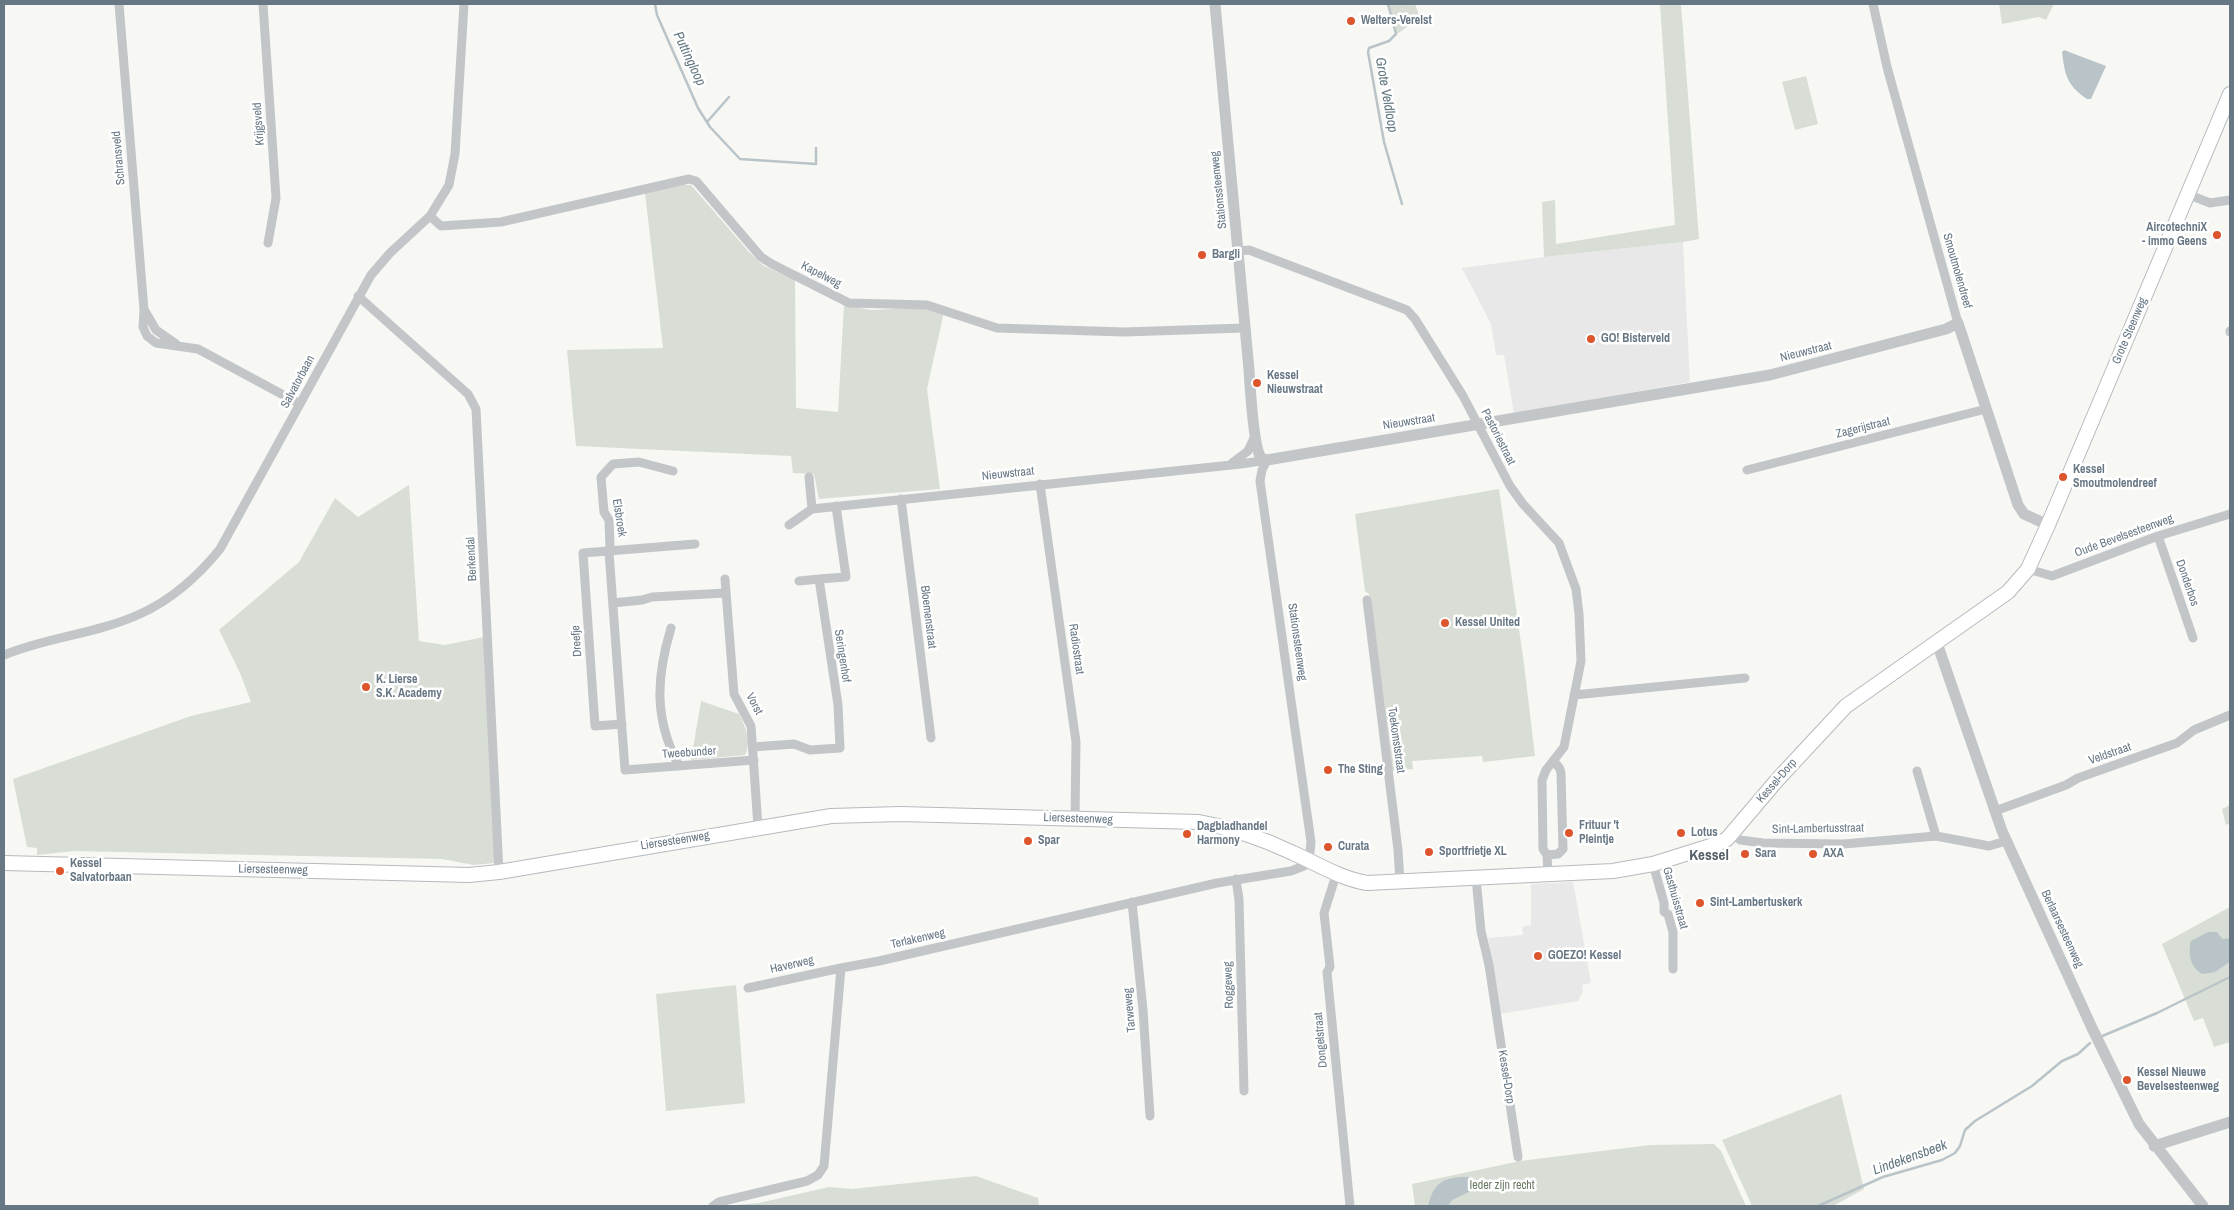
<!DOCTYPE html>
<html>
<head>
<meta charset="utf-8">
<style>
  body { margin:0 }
  #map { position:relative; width:2234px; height:1210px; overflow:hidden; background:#f7f7f4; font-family:"Archivo Narrow",sans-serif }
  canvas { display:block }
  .frame { position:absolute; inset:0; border:5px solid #677784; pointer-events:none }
</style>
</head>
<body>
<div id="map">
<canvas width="2234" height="1210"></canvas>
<div class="frame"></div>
</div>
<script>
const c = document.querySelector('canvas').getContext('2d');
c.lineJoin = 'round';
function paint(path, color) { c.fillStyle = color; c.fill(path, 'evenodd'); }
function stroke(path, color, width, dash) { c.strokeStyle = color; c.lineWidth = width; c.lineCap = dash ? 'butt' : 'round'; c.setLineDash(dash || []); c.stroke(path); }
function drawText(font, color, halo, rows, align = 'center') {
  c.font = font + ' "Archivo Narrow",sans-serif'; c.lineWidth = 5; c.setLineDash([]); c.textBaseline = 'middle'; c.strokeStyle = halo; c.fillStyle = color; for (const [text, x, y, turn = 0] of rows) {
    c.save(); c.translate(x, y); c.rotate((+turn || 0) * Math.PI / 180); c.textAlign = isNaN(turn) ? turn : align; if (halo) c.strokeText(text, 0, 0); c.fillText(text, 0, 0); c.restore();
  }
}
const built = new Path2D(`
  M 1683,242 L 1690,382 L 1514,414 L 1504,355 L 1496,355 L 1491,324 L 1462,268 L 1544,257 Z
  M 1573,882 L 1591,983 L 1582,985 L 1583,991 L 1578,1001 L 1499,1014 L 1488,938 L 1523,935 L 1522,927 L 1531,925 L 1531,884 Z`);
const green = new Path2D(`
  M 1387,4 L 1415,4 L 1420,18 L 1397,34 Z
  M 1660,4 L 1681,4 L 1699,239 L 1683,242 L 1544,257 L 1542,202 L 1555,200 L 1556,244 L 1675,225 Z
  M 1999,4 L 2054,4 L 2046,20 L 2039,17 L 2002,24 Z
  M 1806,76 L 1818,124 L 1795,130 L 1782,82 Z
  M 681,185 L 691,185 L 749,252 L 764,266 L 795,280 L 796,408 L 838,412 L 844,304 L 870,310 L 917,308 L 944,312 L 927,389 L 940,489 L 819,499 L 814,474 L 793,473 L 791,456 L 576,446 L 567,350 L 663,348 L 645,193 Z
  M 409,485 L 419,641 L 445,645 L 484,637 L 484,659 L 496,857 L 494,863 L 474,865 L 442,859 L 74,851 L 37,855 L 37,848 L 27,847 L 13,779 L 191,716 L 251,702 L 240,673 L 219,630 L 299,562 L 335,498 L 358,517 Z
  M 1499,489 L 1524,664 L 1535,756 L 1483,762 L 1482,756 L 1412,761 L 1413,769 L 1390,771 L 1369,594 L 1365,591 L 1355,514 Z
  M 701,701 L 739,714 C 745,725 752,743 745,755 L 691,760 Z
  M 2230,805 L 2230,823 L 2226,825 L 2222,809 Z
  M 2230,907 L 2230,938 L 2223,939 L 2219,934 L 2191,949 L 2199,972 L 2215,972 L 2230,962 L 2230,1042 L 2214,1047 L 2203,1018 L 2194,1021 L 2162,944 Z
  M 736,985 L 745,1103 L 666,1111 L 656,994 Z
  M 1841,1094 L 1864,1189 L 1833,1206 L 1752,1206 L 1722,1140 Z
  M 1714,1144 L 1721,1151 L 1746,1206 L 1415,1206 L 1412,1184 L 1520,1161 L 1650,1145 Z
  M 976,1176 L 1038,1198 L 1039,1206 L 723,1206 L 759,1203 L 829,1187 L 852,1189 Z`);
const water = new Path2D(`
  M 2064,50 L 2106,66 L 2091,99 L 2087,99 C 2067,85 2065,76 2062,52 Z
  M 2208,932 L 2217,932 L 2223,939 L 2230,938 L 2230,962 L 2215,972 L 2202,974 C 2190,967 2188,953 2191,941 Z
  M 1469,1177 L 1471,1191 L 1452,1200 L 1448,1206 L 1428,1206 C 1434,1182 1443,1177 1469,1177 Z`);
const stream = new Path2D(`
  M 655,4 L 657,15 L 698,108 L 710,127 L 740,159 L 816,164 L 816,148
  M 1388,4 L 1396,34 L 1389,41 L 1369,48 L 1368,52 L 1384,142 L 1402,204
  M 707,122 L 729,97
  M 2100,1037 L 2157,1013 L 2230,977
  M 1818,1206 L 1883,1177 L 1942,1160 L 1955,1153 L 1960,1146 L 1965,1130 L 1975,1121 L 2032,1086 L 2062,1061 L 2078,1054 L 2090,1043`);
const minor = new Path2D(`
  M 119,4 L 144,310 L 143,327 L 147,336 L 156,343 L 198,349 L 300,404
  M 263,4 L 276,198 L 268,243
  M 1873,4 L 1887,67 L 1958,323
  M 2187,194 L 2210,203 L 2230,200
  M 430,216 L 441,226 L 501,222 L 689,179 L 696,181 L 761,257 L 772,264 L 849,303 L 927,305 L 997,328 L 1124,332 L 1245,328
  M 1239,251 L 1249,250 L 1407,310 L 1415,319 L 1463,396 L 1510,486 L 1523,504 L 1559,543 L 1576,589 L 1579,614 L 1581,661 L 1564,747 L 1546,770 L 1542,780 L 1543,849 L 1547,855 L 1548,875
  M 358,296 L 468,394 L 476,409 L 499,872
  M 145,311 L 156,330 L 176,344
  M 2230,331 L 2230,332
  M 1232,463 L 1248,451 L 1255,436
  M 1747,470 L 1986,409
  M 673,471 L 639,462 L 613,464 L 601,477 L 604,512 L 609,520 L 610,547 L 609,552 L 625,770 L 754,760
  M 809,477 L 812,509
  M 1040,484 L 1076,742 L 1075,819
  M 901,499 L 931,738
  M 789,525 L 812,509 L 1241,464 L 1267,460
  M 2158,536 L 2193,638
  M 2028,569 L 2052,576 L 2158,536 L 2230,514
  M 725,579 L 734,694 L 751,726 L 758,827
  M 799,581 L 819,579
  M 1367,600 L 1398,850 L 1400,882
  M 613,603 L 642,600 L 652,597 L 726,593
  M 671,628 C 656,678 654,719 679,766
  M 4,655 C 47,637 96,634 140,614 C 171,600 199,575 220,549 L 371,275 L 390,253 L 430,216 L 449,185 L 455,154 L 464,4
  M 1574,695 L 1745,678
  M 622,724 L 595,726 L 583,553 L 695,544
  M 753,747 L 794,744 L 810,750 L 840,748 L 838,705 L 819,579 L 846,577 L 836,506
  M 1917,771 L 1936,836
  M 1995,811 L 2066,785 L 2078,778 L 2177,743 L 2194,730 L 2230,715
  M 1732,834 L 1740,840 L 1763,843 L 1844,844 L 1936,836 L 1989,846 L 2006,841
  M 1547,855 L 1558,854 L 1563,849 L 1561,773 L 1560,769 L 1554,761
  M 1653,864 L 1664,903 L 1664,912 L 1668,914 L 1673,932 L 1673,969
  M 1336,875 L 1324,913 L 1330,967 L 1327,972 L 1350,1206
  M 1476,878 L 1481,931 L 1489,965 L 1518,1157
  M 1236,879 L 1239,900 L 1244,1091
  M 1132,902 L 1143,1010 L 1150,1116
  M 748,988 L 841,968
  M 713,1206 L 719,1202 L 807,1181 L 818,1175 L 824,1166 L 841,968 L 879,961 L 1217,883 L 1291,871 L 1304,866 L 1310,852 L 1311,842 L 1260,481 L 1262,470 L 1267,460`);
const tertiary = new Path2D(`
  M 1215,4 C 1226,126 1237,248 1249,370 C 1250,386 1254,445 1260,456 C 1262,459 1264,459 1267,460 L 1770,375 L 1946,329 L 1958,323 L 2018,505 L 2024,514 L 2048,525
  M 1937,643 L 2002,831 L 2092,1028 L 2139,1124 L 2203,1206
  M 2154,1146 L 2230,1122`);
const primary = new Path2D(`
  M 4,863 L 469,875 L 499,872 L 831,816 L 901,814 L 1198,822 C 1232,828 1262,838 1293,853 C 1318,864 1339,878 1367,883 L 1613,871 L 1653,864 L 1717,844 L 1727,839 L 1778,779 L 1846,706 L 2008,592 L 2028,569 L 2048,525 L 2230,94`);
const markers = [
  [1351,21,5,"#dd552d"],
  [2217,235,5,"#dd552d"],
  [1202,255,5,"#dd552d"],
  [1591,339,5,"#dd552d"],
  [1257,383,5,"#dd552d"],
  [2063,477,5,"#dd552d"],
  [1445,623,5,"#dd552d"],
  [366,687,5,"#dd552d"],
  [1328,770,5,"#dd552d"],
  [1569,833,5,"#dd552d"],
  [1681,833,5,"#dd552d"],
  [1187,834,5,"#dd552d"],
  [1028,841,5,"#dd552d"],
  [1328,847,5,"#dd552d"],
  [1429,852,5,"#dd552d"],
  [1745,854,5,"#dd552d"],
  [1813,854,5,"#dd552d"],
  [60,871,5,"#dd552d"],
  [1700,903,5,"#dd552d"],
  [1538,956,5,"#dd552d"],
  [2127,1080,5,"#dd552d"]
];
const poiNames = [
  ["Welters-Verelst",1361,21],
  ["AircotechniX",2207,228,"right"],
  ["- immo Geens",2207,242,"right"],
  ["Bargli",1212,255],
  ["GO! Bisterveld",1601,339],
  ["Kessel",1267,376],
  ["Nieuwstraat",1267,390],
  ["Kessel",2073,470],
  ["Smoutmolendreef",2073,484],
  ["Kessel United",1455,623],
  ["K. Lierse",376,680],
  ["S.K. Academy",376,694],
  ["The Sting",1338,770],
  ["Frituur 't",1579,826],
  ["Pleintje",1579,840],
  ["Dagbladhandel",1197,827],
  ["Harmony",1197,841],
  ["Lotus",1691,833],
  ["Spar",1038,841],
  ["Curata",1338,847],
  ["Sportfrietje XL",1439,852],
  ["Sara",1755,854],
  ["AXA",1823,854],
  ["Kessel",70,864],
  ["Salvatorbaan",70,878],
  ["Sint-Lambertuskerk",1710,903],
  ["GOEZO! Kessel",1548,956],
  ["Kessel Nieuwe",2137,1073],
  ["Bevelsesteenweg",2137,1087]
];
const streetNames = [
  ["Krijgsveld",259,124,-94],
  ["Schransveld",119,158,-95],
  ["Stationssteenweg",1219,190,-96],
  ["Smoutmolendreef",1957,271,74],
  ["Kapelweg",821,275,27],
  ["Grote Steenweg",2130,331,-67],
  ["Nieuwstraat",1806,352,-14],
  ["Salvatorbaan",298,382,-62],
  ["Nieuwstraat",1409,422,-9],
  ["Zagerijstraat",1863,428,-14],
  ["Pastoriestraat",1498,437,63],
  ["Nieuwstraat",1008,474,-6],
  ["Elsbroek",619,518,81],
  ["Oude Bevelsesteenweg",2124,536,-20],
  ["Berkendal",472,559,-93],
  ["Donderbos",2187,583,71],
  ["Bloemenstraat",928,617,83],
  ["Dreefje",577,641,-94],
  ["Stationssteenweg",1297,642,82],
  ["Radiostraat",1076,649,82],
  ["Seringenhof",842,656,81],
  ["Vorst",754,704,62],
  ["Toekomststraat",1396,740,82],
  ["Tweebunder",689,753,-4],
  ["Veldstraat",2110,754,-19],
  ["Kessel-Dorp",1777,781,-49],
  ["Liersesteenweg",1078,819,2],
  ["Sint-Lambertusstraat",1818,829,-1],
  ["Liersesteenweg",675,841,-9],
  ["Liersesteenweg",273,870,1],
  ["Gasthuisstraat",1675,898,74],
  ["Berlaarsesteenweg",2062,929,65],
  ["Terlakenweg",918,939,-13],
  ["Haverweg",792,965,-13],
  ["Roggeweg",1229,985,-92],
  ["Tarweweg",1130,1010,-95],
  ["Dongelstraat",1321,1040,-95],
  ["Kessel-Dorp",1506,1077,81]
];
const parkNames = [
  ["Ieder zijn recht",1502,1186]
];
const waterNames = [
  ["Puttingloop",689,59,65],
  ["Grote Veldloop",1386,95,80],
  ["Lindekensbeek",1910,1158,-20]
];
const quarterNames = [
  ["Kessel",1709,856]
];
paint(built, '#e7e8e7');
paint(green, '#d8ded5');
paint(water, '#b9c4c8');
stroke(stream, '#b9c4c8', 2.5);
stroke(primary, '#b5babd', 16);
stroke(minor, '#c2c6c9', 9);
stroke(tertiary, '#c2c6c9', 11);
stroke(primary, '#fff', 14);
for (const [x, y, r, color] of markers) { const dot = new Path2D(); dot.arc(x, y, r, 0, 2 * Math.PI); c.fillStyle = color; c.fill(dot); stroke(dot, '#fff', 2); }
drawText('bold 12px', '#677784', '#fff', poiNames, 'left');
drawText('12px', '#677784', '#fff', streetNames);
drawText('12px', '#6a7b65', '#fff', parkNames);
drawText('italic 14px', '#637880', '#fff', waterNames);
drawText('bold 15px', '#546069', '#fff', quarterNames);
</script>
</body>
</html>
